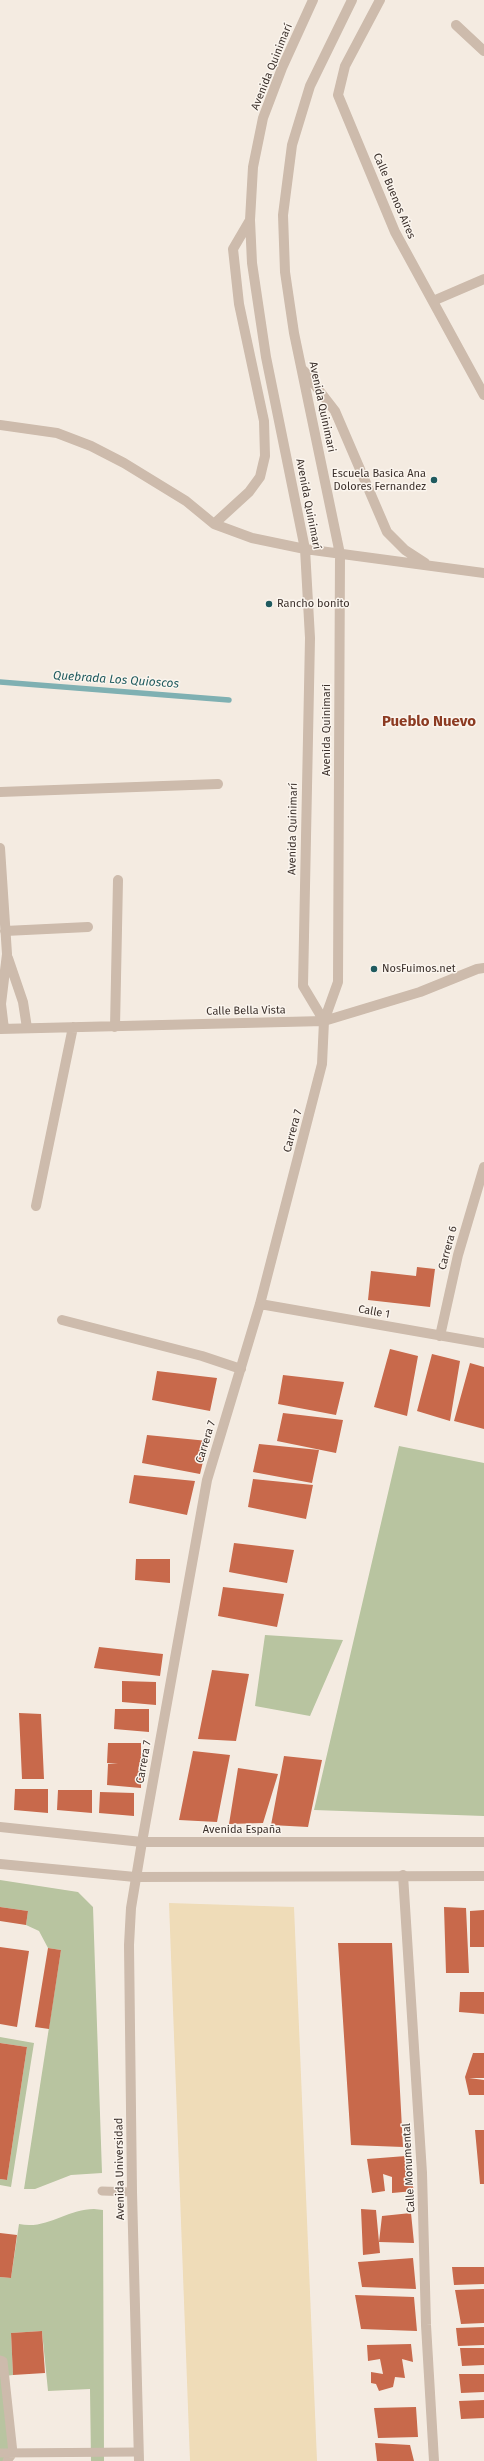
<!DOCTYPE html>
<html>
<head>
<meta charset="utf-8">
<style>
  body { margin:0 }
  canvas { display:block; background:#f4ebe1 }
</style>
</head>
<body>
<canvas width="484" height="2461"></canvas>
<script>
const c = document.querySelector('canvas').getContext('2d');
c.lineJoin = 'round';
function paint(path, color) { c.fillStyle = color; c.fill(path, 'evenodd'); }
function stroke(path, color, width, dash) { c.strokeStyle = color; c.lineWidth = width; c.lineCap = dash ? 'butt' : 'round'; c.setLineDash(dash || []); c.stroke(path); }
function drawText(font, color, halo, rows, align = 'center') {
  c.font = font + ' "Fira Sans",sans-serif'; c.lineWidth = 3; c.setLineDash([]); c.textBaseline = 'middle'; c.strokeStyle = halo; c.fillStyle = color; for (const [text, x, y, turn = 0] of rows) {
    c.save(); c.translate(x, y); c.rotate((+turn || 0) * Math.PI / 180); c.textAlign = isNaN(turn) ? turn : align; if (halo) c.strokeText(text, 0, 0); c.fillText(text, 0, 0); c.restore();
  }
}
const green = new Path2D(`
  M 399,1446 L 484,1463 L 484,1816 L 314,1810 Z
  M 265,1635 L 343,1640 L 310,1716 L 255,1706 Z
  M 0,1880 L 78,1892 L 93,1907 L 102,2173 L 71,2175 L 35,2189 L 24,2189 L 61,1950 L 48,1948 L 39,1931 L 26,1925 L 28,1911 L 0,1907 Z
  M 0,2037 L 34,2043 L 11,2187 L 0,2185 L 0,2179 L 7,2180 L 27,2047 L 0,2043 Z
  M 94,2209 L 103,2210 L 104,2461 L 91,2461 L 90,2389 L 48,2391 L 42,2331 L 11,2333 L 13,2375 L 5,2376 L 13,2453 L 7,2461 L 0,2461 L 0,2277 L 11,2278 L 19,2224 C 47,2230 67,2209 94,2209 Z`);
const sand = new Path2D(`
  M 169,1903 L 294,1907 L 317,2461 L 190,2461 Z`);
const stream = new Path2D(`
  M 0,682 L 229,700`);
const building = new Path2D(`
  M 417,1267 L 435,1269 L 430,1307 L 368,1300 L 371,1271 L 416,1276 Z
  M 390,1349 L 418,1356 L 407,1416 L 374,1407 Z
  M 432,1354 L 460,1361 L 450,1421 L 417,1411 Z
  M 470,1363 L 484,1367 L 484,1429 L 454,1421 Z
  M 157,1371 L 217,1378 L 210,1411 L 152,1400 Z
  M 283,1375 L 344,1382 L 336,1415 L 278,1404 Z
  M 283,1413 L 343,1420 L 336,1453 L 277,1441 Z
  M 147,1435 L 208,1441 L 200,1474 L 142,1463 Z
  M 259,1444 L 319,1450 L 312,1483 L 253,1472 Z
  M 134,1475 L 195,1481 L 187,1515 L 129,1503 Z
  M 253,1479 L 313,1485 L 306,1519 L 248,1507 Z
  M 234,1543 L 294,1550 L 287,1583 L 229,1572 Z
  M 136,1559 L 170,1559 L 170,1583 L 135,1580 Z
  M 223,1587 L 284,1594 L 277,1627 L 218,1616 Z
  M 99,1647 L 163,1654 L 160,1676 L 94,1668 Z
  M 212,1670 L 249,1674 L 236,1741 L 198,1739 Z
  M 122,1681 L 156,1682 L 156,1705 L 122,1702 Z
  M 115,1709 L 149,1709 L 149,1732 L 114,1729 Z
  M 19,1713 L 41,1714 L 44,1779 L 22,1779 Z
  M 108,1743 L 141,1743 L 141,1788 L 107,1785 L 108,1764 L 118,1764 L 107,1763 Z
  M 193,1751 L 230,1755 L 217,1822 L 179,1820 Z
  M 284,1756 L 322,1760 L 308,1827 L 271,1825 Z
  M 238,1768 L 278,1774 L 263,1823 L 229,1824 Z
  M 15,1789 L 48,1789 L 48,1813 L 14,1810 Z
  M 58,1790 L 92,1790 L 92,1813 L 57,1810 Z
  M 100,1792 L 134,1793 L 134,1816 L 99,1813 Z
  M 0,1907 L 28,1911 L 26,1925 L 0,1921 Z
  M 444,1907 L 466,1908 L 469,1973 L 446,1973 Z
  M 484,1910 L 484,1947 L 470,1947 L 470,1911 Z
  M 338,1943 L 392,1943 L 403,2147 L 351,2145 Z
  M 0,1947 L 29,1951 L 17,2027 L 0,2024 Z
  M 48,1948 L 61,1950 L 49,2029 L 35,2027 Z
  M 460,1992 L 484,1992 L 484,2014 L 459,2012 Z
  M 0,2043 L 27,2047 L 7,2180 L 0,2179 Z
  M 473,2053 L 484,2053 L 484,2078 L 469,2078 L 484,2080 L 484,2095 L 469,2095 L 465,2077 Z
  M 475,2130 L 484,2130 L 484,2184 L 480,2184 Z
  M 406,2156 L 414,2191 L 392,2193 L 392,2177 L 383,2174 L 385,2191 L 372,2193 L 367,2159 Z
  M 361,2209 L 376,2210 L 380,2253 L 363,2255 Z
  M 411,2213 L 414,2243 L 379,2242 L 382,2216 Z
  M 0,2233 L 17,2235 L 11,2278 L 0,2277 Z
  M 413,2258 L 416,2289 L 362,2287 L 358,2262 Z
  M 452,2267 L 484,2267 L 484,2284 L 454,2285 Z
  M 484,2289 L 484,2323 L 461,2324 L 455,2290 Z
  M 355,2295 L 414,2297 L 417,2331 L 361,2329 Z
  M 484,2327 L 484,2345 L 458,2346 L 456,2328 Z
  M 42,2331 L 45,2373 L 13,2375 L 11,2333 Z
  M 411,2344 L 413,2362 L 402,2359 L 405,2378 L 395,2377 L 393,2387 L 379,2391 L 376,2384 L 371,2383 L 371,2372 L 383,2374 L 380,2359 L 368,2361 L 367,2345 Z
  M 460,2348 L 484,2348 L 484,2365 L 462,2366 Z
  M 459,2374 L 484,2374 L 484,2392 L 461,2393 Z
  M 484,2400 L 484,2418 L 461,2419 L 459,2401 Z
  M 416,2407 L 418,2437 L 378,2438 L 374,2408 Z
  M 375,2443 L 410,2445 L 414,2461 L 377,2461 Z`);
const service = new Path2D(`
  M 102,2191 L 132,2192
  M 0,2360 L 3,2361 L 13,2453 L 7,2461
  M 0,2453 L 138,2452`);
const minor = new Path2D(`
  M 313,0 L 282,68 L 263,118 L 253,167 L 250,220 L 252,263 L 266,357 L 305,549 L 310,638 L 303,986 L 324,1021
  M 380,0 L 345,66 L 338,95 L 395,232 L 484,395
  M 456,25 L 484,51
  M 433,301 L 484,279
  M 304,371 L 335,411 L 387,532 L 405,550 L 425,563
  M 0,425 L 57,433 L 91,446 L 124,463 L 186,501 L 214,524 L 252,538 L 305,549 L 484,573
  M 214,524 L 249,492 L 260,477 L 265,456 L 264,421 L 239,304 L 233,249 L 250,220
  M 0,792 L 218,784
  M 0,848 L 7,954 L 1,1004 L 4,1029
  M 5,931 L 88,927
  M 8,958 L 23,1002 L 27,1028
  M 115,1027 L 118,880
  M 0,1029 L 324,1021 L 420,992 L 477,969 L 484,968
  M 36,1206 L 73,1027
  M 260,1304 L 484,1343
  M 62,1320 L 202,1356 L 241,1369
  M 440,1336 L 458,1255 L 484,1167
  M 0,1827 L 142,1842 L 207,1480 L 260,1304 L 322,1064 L 324,1021 L 338,982 L 340,554 L 294,333 L 285,272 L 283,215 L 292,145 L 310,86 L 352,0
  M 0,1864 L 135,1877
  M 403,1875 L 422,2173 L 426,2325 L 434,2461`);
const tertiary = new Path2D(`
  M 135,1877 L 484,1876
  M 139,2461 L 132,2192 L 129,1945 L 131,1908 L 142,1842 L 484,1842`);
const markers = [
  [434,480,4,"#1f5a5e"],
  [269,604,4,"#1f5a5e"],
  [374,969,4,"#1f5a5e"]
];
const streetNames = [
  ["Avenida Quinimarí",272,67,-68],
  ["Calle Buenos Aires",394,196,67],
  ["Avenida Quinimari",322,407,78],
  ["Avenida Quinimarí",308,504,79],
  ["Avenida Quinimari",327,730,-90],
  ["Avenida Quinimarí",293,829,-89],
  ["Calle Bella Vista",246,1011,-1],
  ["Carrera 7",293,1131,-75],
  ["Carrera 6",448,1248,-75],
  ["Calle 1",374,1312,10],
  ["Carrera 7",206,1442,-73],
  ["Carrera 7",144,1762,-80],
  ["Avenida España",242,1830],
  ["Calle Monumental",409,2168,-93],
  ["Avenida Universidad",120,2169,-91]
];
const poiNames = [
  ["Escuela Basica Ana",426,474,"right"],
  ["Dolores Fernandez",426,487,"right"],
  ["Rancho bonito",277,604],
  ["NosFuimos.net",382,969]
];
const waterNames = [
  ["Quebrada Los Quioscos",116,680,4]
];
const districtNames = [
  ["Pueblo Nuevo",429,722]
];
paint(green, '#b8c4a0');
paint(sand, '#efdcb8');
stroke(stream, '#7fb0b2', 5.5);
paint(building, '#c8694b');
stroke(service, '#cdbbac', 9);
stroke(minor, '#cdbbac', 10);
stroke(tertiary, '#cdbbac', 10);
for (const [x, y, r, color] of markers) { const dot = new Path2D(); dot.arc(x, y, r, 0, 2 * Math.PI); c.fillStyle = color; c.fill(dot); stroke(dot, '#fbf5ee', 1.5); }
drawText('11px', '#3b302b', '#fbf5ee', streetNames);
drawText('11px', '#3b302b', '#fbf5ee', poiNames, 'left');
drawText('italic 12px', '#1f5a5e', '#fbf5ee', waterNames);
drawText('bold 15px', '#8c3b22', '#fbf5ee', districtNames);
</script>
</body>
</html>
